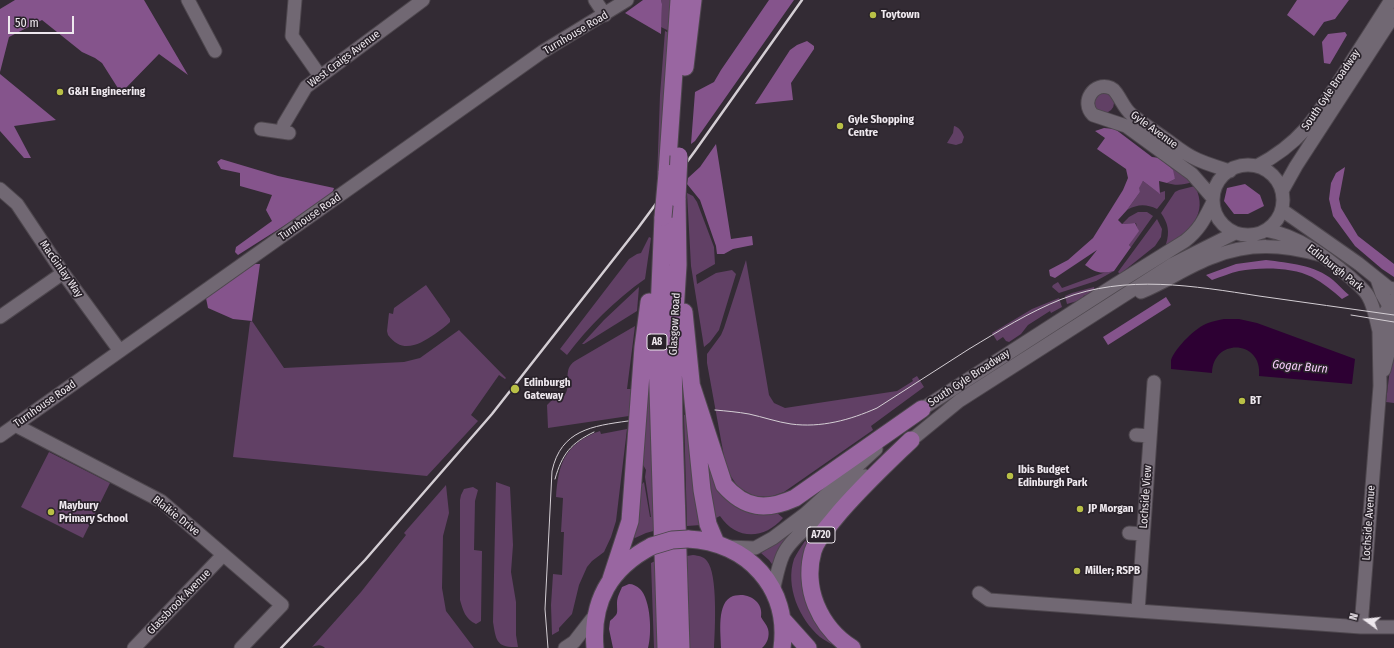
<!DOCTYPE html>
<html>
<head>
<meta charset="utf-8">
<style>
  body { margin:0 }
  #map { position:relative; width:1394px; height:648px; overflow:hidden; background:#332b34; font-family:"Fira Sans Condensed",sans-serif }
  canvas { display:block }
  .north { position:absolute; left:1346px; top:600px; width:40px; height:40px; -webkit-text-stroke:3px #29222a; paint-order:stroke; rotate:285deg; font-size:11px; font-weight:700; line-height:16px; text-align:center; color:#eee8ee }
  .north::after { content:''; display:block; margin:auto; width:14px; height:18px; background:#eee8ee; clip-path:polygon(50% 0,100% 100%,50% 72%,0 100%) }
  .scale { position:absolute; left:8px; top:16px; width:66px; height:18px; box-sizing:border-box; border:2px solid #eee8ee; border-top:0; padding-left:5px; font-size:12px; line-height:14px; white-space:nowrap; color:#eee8ee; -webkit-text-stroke:3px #29222a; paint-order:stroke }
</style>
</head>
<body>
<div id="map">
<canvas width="1394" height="648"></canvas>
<div class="north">N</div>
<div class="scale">50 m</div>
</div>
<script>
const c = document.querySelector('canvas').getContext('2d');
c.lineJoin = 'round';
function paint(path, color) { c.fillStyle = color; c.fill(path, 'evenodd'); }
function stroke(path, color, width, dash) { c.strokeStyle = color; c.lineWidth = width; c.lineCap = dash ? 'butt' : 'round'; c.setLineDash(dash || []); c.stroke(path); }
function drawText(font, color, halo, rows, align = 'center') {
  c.font = font + ' "Fira Sans Condensed",sans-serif'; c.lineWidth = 3.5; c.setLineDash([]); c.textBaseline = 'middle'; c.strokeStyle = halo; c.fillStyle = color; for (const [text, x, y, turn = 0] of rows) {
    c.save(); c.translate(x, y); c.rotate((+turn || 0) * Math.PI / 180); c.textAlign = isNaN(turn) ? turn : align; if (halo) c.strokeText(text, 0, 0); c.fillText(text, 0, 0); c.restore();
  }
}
const green = new Path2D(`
  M 661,0 L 671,0 L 671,32 L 661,27 L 662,4 Z
  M 665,31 L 671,34 L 655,238 L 660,95 Z
  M1094 103a10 10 0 1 1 20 0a10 10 0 1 1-20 0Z
  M 954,126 C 959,127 962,132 964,137 L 962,143 L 956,145 L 947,143 L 953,133 Z
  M 1167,164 L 1192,182 C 1183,185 1176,186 1167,183 L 1175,179 Z
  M 1143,181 L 1159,193 L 1165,191 L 1165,199 L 1157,209 C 1146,204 1138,204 1127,210 L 1140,192 L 1138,188 Z
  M 1195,186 C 1209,215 1189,230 1168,246 L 1166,244 C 1170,232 1168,223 1161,213 L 1175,192 L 1179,190 Z
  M 687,193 L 693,196 L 697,202 L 714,247 L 715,264 L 696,275 L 697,284 L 716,273 L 732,270 L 736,274 L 719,330 L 710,342 L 704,347 L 691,266 Z
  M 1138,212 L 1147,212 L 1153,216 L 1131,247 L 1129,245 L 1138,231 L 1136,223 L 1122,224 L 1129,217 Z
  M 1157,219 L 1162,229 L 1161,237 L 1155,246 L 1120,274 L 1118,272 Z
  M 649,237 L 651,238 L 645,279 C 615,300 589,326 567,355 L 560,349 L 629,259 L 637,254 L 641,253 Z
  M 746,260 L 769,395 L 774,403 L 785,408 L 897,391 L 913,381 L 912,379 L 917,376 L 924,387 L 871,426 L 873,430 L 784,492 L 770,497 L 754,496 L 738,487 L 730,475 L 725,462 L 707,363 L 707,354 L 721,335 L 724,328 Z
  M 1114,271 L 1096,281 L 1059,293 L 1052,287 L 1053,285 L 1058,282 L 1062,288 L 1103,273 Z
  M 426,285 L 450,319 L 450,322 C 445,327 440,330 435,334 C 419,345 402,354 388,335 L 387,331 L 389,313 L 393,314 L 394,308 Z
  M 639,287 L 637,311 L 584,344 L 582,344 L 604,320 Z
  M 1094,287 L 1095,291 L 1090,294 L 1083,296 L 1084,299 L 1067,304 L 1065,296 L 1072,293 Z
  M 1059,298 L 1062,307 L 1051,313 L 1050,311 L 1028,325 L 1021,334 L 1009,342 L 1006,341 L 1003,337 L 997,341 L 992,333 L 1032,309 Z
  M 252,321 L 284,368 L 404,362 L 420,358 L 459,330 L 506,378 L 505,379 L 499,375 L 471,415 L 478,421 L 427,476 L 233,457 L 250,322 Z
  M 635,326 L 627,389 L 631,389 L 629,416 L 548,428 L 547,405 L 554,398 L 564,396 C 573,385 561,370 575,361 Z
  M 1394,335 L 1394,403 L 1386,402 Z
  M 651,354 L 657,530 L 646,533 L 635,538 L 633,536 L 639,487 L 644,482 L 650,517 L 651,517 L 645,477 L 646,470 L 642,463 Z
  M 687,414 L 701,525 L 687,526 L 684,415 Z
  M 627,429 L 616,521 L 611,537 L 604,552 L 592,561 L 587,567 L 579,585 L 572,614 L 559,628 L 559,631 L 552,635 L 551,605 L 553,574 L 562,575 L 564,532 L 561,532 L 563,498 L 556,497 C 558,464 565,443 600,431 L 601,434 Z
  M 49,452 L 110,483 L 83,538 L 21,507 Z
  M 708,459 L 720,485 L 776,512 L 783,518 C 764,540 736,540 720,516 L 716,518 L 712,509 L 705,460 Z
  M 496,482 L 510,487 L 513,545 L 511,572 L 516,602 L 516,635 L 518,647 C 496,648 496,640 493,622 Z
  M 446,485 L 449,513 L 443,536 L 442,588 L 446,611 L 474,648 L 325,648 C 321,644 317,645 312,647 L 361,592 L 406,535 L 404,533 Z
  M 473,487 L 478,490 L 475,501 L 474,550 L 482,551 L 481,621 L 476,624 C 465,619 463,610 460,600 L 460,500 L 461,495 L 464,489 Z
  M 794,529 L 796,531 L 774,567 L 769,560 L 761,553 L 775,544 Z
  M 805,541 L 812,545 L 808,559 L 838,648 C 832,644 825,641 820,637 C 799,619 785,586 794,559 C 797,553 801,547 805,541 Z
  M 693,555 C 699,556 703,556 707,561 C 718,574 715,630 714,648 L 690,648 L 687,556 Z
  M 657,560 L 660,648 L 654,648 L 651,563 Z`);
const forest = new Path2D(`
  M 15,0 L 144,0 L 188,75 L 159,54 L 121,93 L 102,63 L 95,58 L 82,52 L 42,20 L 9,37 L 0,72 L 0,9 Z
  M 643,0 L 661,0 L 662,4 L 661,34 L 625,13 Z
  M 769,0 L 794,0 L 695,141 L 691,144 L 695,92 L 714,82 L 721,70 Z
  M 1297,0 L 1349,0 L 1335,19 L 1324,22 L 1314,36 L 1287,15 Z
  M 1345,32 L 1347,35 L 1330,64 L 1324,63 L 1322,42 L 1328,34 Z
  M 807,41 L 814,46 L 814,49 L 791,83 L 793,100 L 755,104 L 790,50 L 797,45 Z
  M 0,74 L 56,120 L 14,126 L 31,158 L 24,158 L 0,131 Z
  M 1104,128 L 1115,129 L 1152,157 L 1160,158 L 1173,170 L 1175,179 L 1167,183 L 1159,181 L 1160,194 L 1143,181 L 1139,188 L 1140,192 L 1127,210 L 1118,220 L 1122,224 L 1135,223 L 1139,231 L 1129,245 L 1131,247 L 1114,271 C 1100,274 1096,273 1085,265 L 1097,250 L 1055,278 L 1050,276 L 1049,270 L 1068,260 L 1093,238 L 1123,190 L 1128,178 L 1126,169 L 1097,149 L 1105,138 L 1095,131 Z
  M 716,144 L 731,239 L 752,236 L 753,245 L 733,249 L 724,254 L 717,254 L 716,246 L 700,200 L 687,184 L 688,178 L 700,167 Z
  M 221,159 L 278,176 L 334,188 L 331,196 L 238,255 L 235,252 L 236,247 L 272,221 L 266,210 L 272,195 L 240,186 L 240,173 L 221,169 L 217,162 Z
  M 1345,167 L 1339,199 L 1341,208 L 1358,236 L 1394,264 L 1394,277 L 1382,269 L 1355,246 L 1333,216 L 1329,199 L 1331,183 L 1336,173 Z
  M 1245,184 L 1260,195 L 1264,206 L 1248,214 L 1234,214 L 1224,201 L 1227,188 Z
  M 1266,260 C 1289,263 1315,265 1333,280 C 1339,285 1344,291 1349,295 L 1342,299 C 1333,291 1323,283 1312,277 C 1292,267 1260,267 1239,271 C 1230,273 1221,277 1212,280 L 1206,275 L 1236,264 Z
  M 252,264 L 260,264 L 252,321 L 233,319 L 208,308 L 206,298 Z
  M 1166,297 L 1171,305 L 1108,345 L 1103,337 Z
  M 629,584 C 633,584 637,586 640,589 C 651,600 652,634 648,648 L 613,648 L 609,629 L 610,621 C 619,613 617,614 617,603 C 617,597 620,592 622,587 Z
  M 743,595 C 755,597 763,605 761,617 C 763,621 767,625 768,629 C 770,636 767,644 762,648 L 721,648 C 721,634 716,602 733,596 C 736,595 740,595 743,595 Z`);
const water = new Path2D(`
  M 1224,319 L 1239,319 L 1257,323 L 1355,359 L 1352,384 L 1259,376 C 1263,340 1213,337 1212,373 L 1171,369 C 1171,366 1171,362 1171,360 C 1176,347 1196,327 1208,323 C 1213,321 1219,320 1224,319 Z`);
const minor = new Path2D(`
  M 188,0 L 215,51
  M 295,0 L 292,36 L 320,76
  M 595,0 L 605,15
  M 261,129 L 289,133
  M 282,132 L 284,124 L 306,87 L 423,0
  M1213 200a35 35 0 1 1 70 0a35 35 0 1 1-70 0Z
  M 1257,166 C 1303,142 1318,114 1345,72 C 1360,48 1376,24 1391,0
  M 0,189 L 17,204 L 63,273 L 120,351
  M 1282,191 L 1296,166 L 1394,15
  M 1212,197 L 1192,174 L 1126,126 L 1093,115 C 1080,102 1094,81 1111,88 C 1118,91 1123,108 1131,114 C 1142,123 1153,130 1164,138 C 1173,144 1182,152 1192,157 C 1203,163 1217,167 1230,171
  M 1282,210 L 1359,264 L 1389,288 L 1394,289
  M 1266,230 C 1299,236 1326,257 1351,278 C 1356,283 1364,289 1368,296 C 1374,306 1376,319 1379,331
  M 1377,279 L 1382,294 L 1389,306 L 1391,322 L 1390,346 L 1384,370
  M 1141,292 C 1166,282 1188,266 1213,257 C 1251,242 1282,245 1321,255
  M 0,317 L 63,273
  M 915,416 L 922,409 L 1113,286 L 1185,241 C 1199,230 1204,220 1212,204
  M 15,425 L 161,501 L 282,605 L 241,648
  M 1136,435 L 1150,436
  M 0,436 L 542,52 L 627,0
  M 904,446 L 959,401 L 1173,264 L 1235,233
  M 1129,533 L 1143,534
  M 727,547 L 755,548 L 773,538 L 805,514 L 876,449
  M 773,591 C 776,579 778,566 783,555 C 789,542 803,531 814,521 C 830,505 847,490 865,476
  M 979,593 L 989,600 L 1138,611 L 1154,382
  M 1138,611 L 1361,627 L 1394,627
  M 1361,627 L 1380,386 L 1379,331 L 1384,314 L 1394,300
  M 134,648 L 223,555
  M 565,648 L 574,642 L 595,615`);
const major = new Path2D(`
  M 685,67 L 693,0
  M 667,173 L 679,0
  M 677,198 L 678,265 L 673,345 L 674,427 L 681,648
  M 663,217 L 657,357 L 666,648
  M 684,312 L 702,490 L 708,524 L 716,543
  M 692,387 L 724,485 C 745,509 766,511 795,498 L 922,409
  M 688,539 C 748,542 790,588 782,648
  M 611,579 L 630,521 L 643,347 L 649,302
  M 782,619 L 808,648
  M 595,648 C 591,601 610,568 652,546
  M 852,648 C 836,638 823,622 816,605 C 809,588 808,568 813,551 C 817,538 827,528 835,518 C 858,490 885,465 911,440`);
const tram = new Path2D(`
  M 1351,315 L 1394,322
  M 715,410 C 726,411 738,412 749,414 C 763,417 777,422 791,424 C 821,428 850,420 877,408 C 908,388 938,369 969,349 C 999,331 1029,312 1062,299 C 1126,274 1194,286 1259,296 C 1304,302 1349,309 1394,315
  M 555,479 C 562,454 571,443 594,432
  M 548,648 L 545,609 L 552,471 C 561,430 592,426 628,421`);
const rail = new Path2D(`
  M 281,648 L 365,560 L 492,414 L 638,228 L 695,151 L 802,0`);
const majorBridge = new Path2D(`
  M 677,198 L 679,156
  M 663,217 L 667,173
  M 652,546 L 672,540 L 688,539`);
const markers = [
  [873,15,4,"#b9c046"],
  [60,92,4,"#b9c046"],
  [840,126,4,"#b9c046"],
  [515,389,5,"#b9c046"],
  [1242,401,4,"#b9c046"],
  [1010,476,4,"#b9c046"],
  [1080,509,4,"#b9c046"],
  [51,512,4,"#b9c046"],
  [1077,571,4,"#b9c046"]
];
const shields = [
  [657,342,20],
  [821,535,28]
];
const shieldNames = [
  ["A8",657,342],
  ["A720",821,535]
];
const poiNames = [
  ["Toytown",881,15],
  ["G&H Engineering",68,92],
  ["Gyle Shopping",848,120],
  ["Centre",848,133],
  ["Edinburgh",524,383],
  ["Gateway",524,396],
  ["BT",1250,401],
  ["Ibis Budget",1018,470],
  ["Edinburgh Park",1018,483],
  ["Maybury",59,506],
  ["Primary School",59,519],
  ["JP Morgan",1088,509],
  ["Miller; RSPB",1085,571]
];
const streetNames = [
  ["Turnhouse Road",576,33,-31],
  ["West Craigs Avenue",344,59,-37],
  ["South Gyle Broadway",1331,90,-56],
  ["Gyle Avenue",1154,130,36],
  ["Turnhouse Road",310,217,-35],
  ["Edinburgh Park",1335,268,38],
  ["MacGinlay Way",61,269,55],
  ["Glasgow Road",675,324,-87],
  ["South Gyle Broadway",969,378,-33],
  ["Turnhouse Road",45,404,-35],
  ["Lochside View",1146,497,-86],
  ["Blaikie Drive",176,516,38],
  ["Lochside Avenue",1369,523,-86],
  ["Glassbrook Avenue",179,602,-46]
];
const waterNames = [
  ["Gogar Burn",1300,367,5]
];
paint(green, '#614065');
paint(forest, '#85548c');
paint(water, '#2d0033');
stroke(minor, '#4e474e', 15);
stroke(major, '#4e474e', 19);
stroke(minor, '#716873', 13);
stroke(major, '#9966a1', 17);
stroke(tram, '#d4ced4', 1);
stroke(rail, '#d4ced4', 2.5);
stroke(majorBridge, '#4e474e', 19, []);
stroke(majorBridge, '#9966a1', 17);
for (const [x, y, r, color] of markers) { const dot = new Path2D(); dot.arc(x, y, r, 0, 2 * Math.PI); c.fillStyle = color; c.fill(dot); stroke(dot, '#29222a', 1.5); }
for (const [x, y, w] of shields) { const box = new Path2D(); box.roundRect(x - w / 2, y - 8, w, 16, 3); c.fillStyle = '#29222a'; c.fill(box); stroke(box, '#eee8ee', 1); }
drawText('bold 10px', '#eee8ee', null, shieldNames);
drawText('bold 11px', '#eee8ee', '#29222a', poiNames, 'left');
drawText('11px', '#eee8ee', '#29222a', streetNames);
drawText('italic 12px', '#f8cdfd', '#29222a', waterNames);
</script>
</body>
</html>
